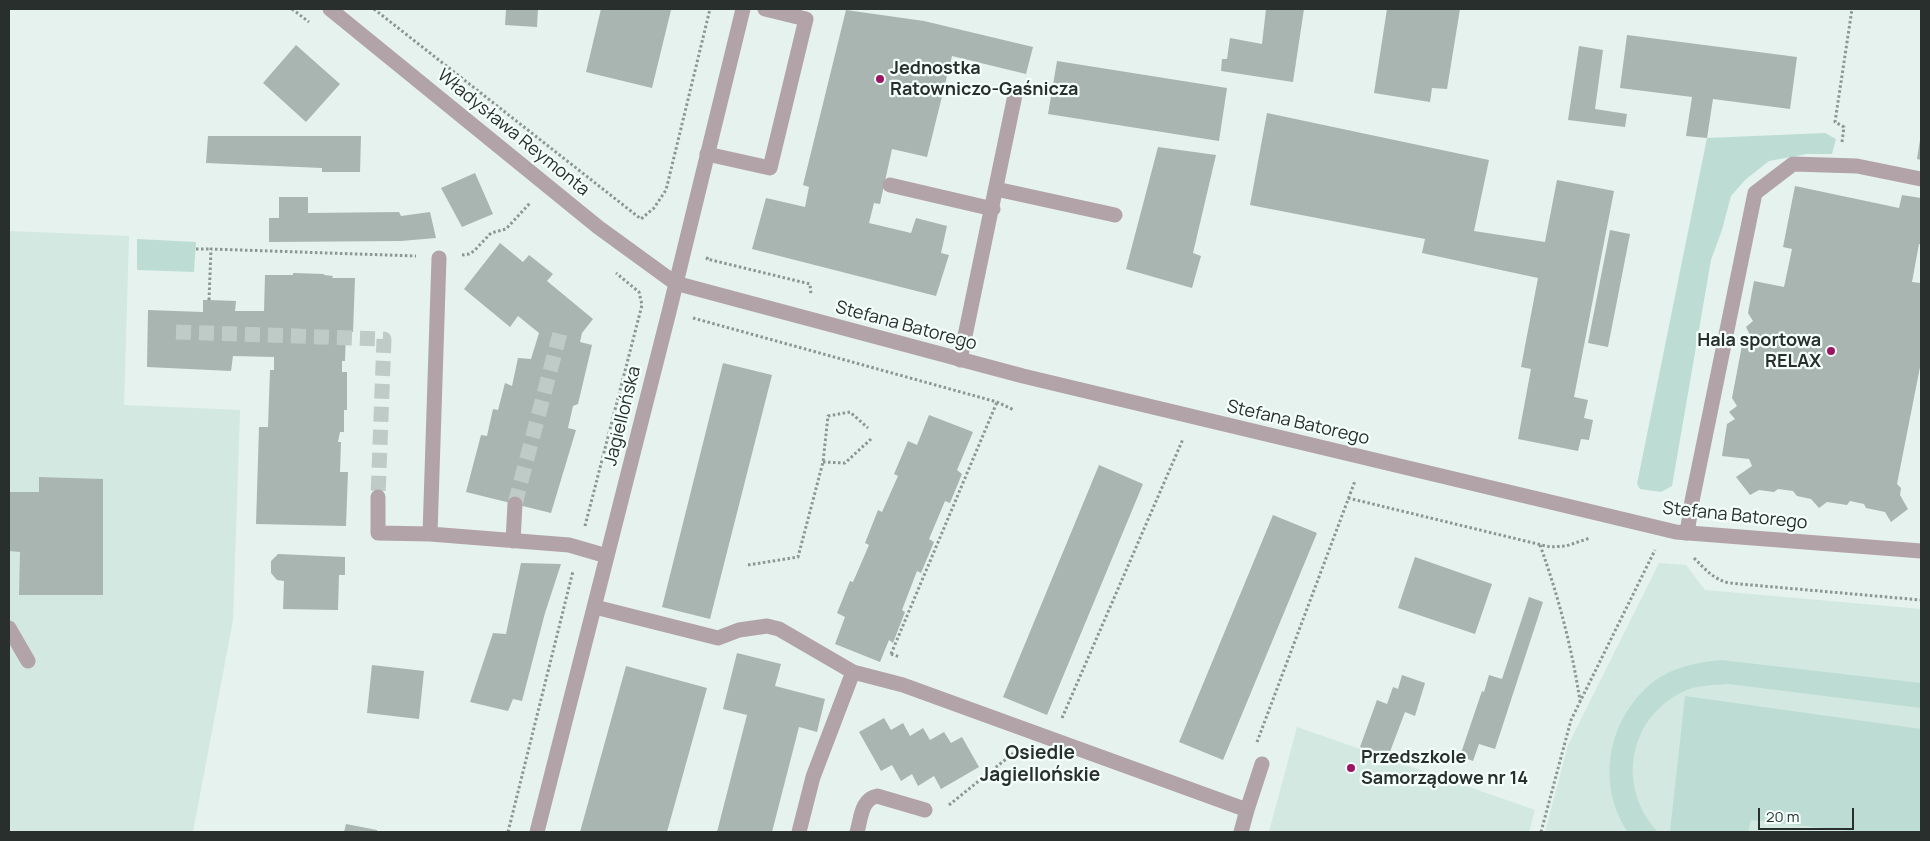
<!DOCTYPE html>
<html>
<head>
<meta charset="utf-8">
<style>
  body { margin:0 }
  #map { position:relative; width:1930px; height:841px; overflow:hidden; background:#e5f2ee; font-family:Manrope,sans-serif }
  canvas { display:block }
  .frame { position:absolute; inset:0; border:10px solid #292f2d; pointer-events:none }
  .scale { position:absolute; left:1758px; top:808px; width:96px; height:22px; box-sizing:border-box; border:2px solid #292f2d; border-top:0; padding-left:6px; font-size:15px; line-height:18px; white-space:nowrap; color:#292f2d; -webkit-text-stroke:4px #f4fffc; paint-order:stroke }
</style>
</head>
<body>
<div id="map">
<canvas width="1930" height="841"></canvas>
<div class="frame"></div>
<div class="scale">20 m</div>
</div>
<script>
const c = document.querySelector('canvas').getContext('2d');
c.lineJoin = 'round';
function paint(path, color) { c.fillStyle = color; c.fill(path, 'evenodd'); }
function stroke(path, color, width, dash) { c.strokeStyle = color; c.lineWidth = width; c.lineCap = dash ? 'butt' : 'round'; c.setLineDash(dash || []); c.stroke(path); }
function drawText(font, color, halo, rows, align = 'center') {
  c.font = font + ' Manrope,sans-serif'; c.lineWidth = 4.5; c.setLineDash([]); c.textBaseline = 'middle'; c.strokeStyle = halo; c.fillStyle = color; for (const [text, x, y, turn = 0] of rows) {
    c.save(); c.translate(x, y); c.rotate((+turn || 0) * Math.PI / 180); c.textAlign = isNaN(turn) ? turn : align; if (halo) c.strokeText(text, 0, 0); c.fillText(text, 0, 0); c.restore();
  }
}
const built = new Path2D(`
  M 9,231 L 129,236 L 124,405 L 240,410 L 233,620 L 193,832 L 9,832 Z
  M 1659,563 L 1686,565 L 1705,590 L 1921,609 L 1921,832 L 1545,832 L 1568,745 Z
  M 1297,727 L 1535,810 L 1529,832 L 1269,832 Z`);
const green = new Path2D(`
  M 1825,133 L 1836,139 L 1832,154 L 1807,154 L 1769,161 L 1745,180 L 1731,196 L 1722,230 L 1711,260 L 1672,486 L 1661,492 L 1640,489 L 1637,484 L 1707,138 Z
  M 137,239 L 196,242 L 194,272 L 137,270 Z
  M 1721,660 L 1921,683 L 1921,708 L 1729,684 C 1714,685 1698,685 1684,691 C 1628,718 1616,787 1658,832 L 1628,832 C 1595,784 1608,718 1653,682 C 1673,667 1697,662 1721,660 Z
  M 1685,696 L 1921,729 L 1921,832 L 1859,832 L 1751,820 L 1748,832 L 1670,831 Z`);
const building = new Path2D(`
  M 506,9 L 538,9 L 537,27 L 505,25 Z
  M 601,9 L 665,9 L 671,10 L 652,88 L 586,72 Z
  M 1266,9 L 1304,9 L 1293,82 L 1221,71 L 1222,59 L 1227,59 L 1230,38 L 1262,44 Z
  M 1387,9 L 1460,9 L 1447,89 L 1432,88 L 1430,102 L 1374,93 Z
  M 846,10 L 924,21 L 1033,47 L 1026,74 L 952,56 L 927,157 L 892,149 L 880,204 L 874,203 L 869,223 L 911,233 L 916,218 L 947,226 L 941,253 L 949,255 L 936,296 L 752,249 L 766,198 L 805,207 L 809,187 L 803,185 Z
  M 1627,35 L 1797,57 L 1790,109 L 1713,99 L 1707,138 L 1686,136 L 1692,97 L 1620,88 Z
  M 296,45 L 340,84 L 306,122 L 263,83 Z
  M 1579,46 L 1603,50 L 1595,109 L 1627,114 L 1625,127 L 1568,120 Z
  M 1057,61 L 1227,88 L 1219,141 L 1048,114 Z
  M 1267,113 L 1489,160 L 1474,231 L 1545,242 L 1557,180 L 1614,191 L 1574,397 L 1588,400 L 1584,418 L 1593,420 L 1589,440 L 1581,439 L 1578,451 L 1518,439 L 1531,369 L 1521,367 L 1538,278 L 1422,253 L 1425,239 L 1250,205 Z
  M 208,136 L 361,136 L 360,172 L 322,172 L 322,168 L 206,163 Z
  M 1920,140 L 1921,140 L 1921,160 L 1917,159 Z
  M 1158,147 L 1216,155 L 1193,253 L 1201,256 L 1192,288 L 1126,269 Z
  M 475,173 L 493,214 L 462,227 L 441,188 Z
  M 1795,186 L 1899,208 L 1902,195 L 1921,198 L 1921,245 L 1919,244 L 1912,282 L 1921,283 L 1921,362 L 1897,484 L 1901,488 L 1900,495 L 1908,509 L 1891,522 L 1885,512 L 1866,508 L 1864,504 L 1850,501 L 1847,505 L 1827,502 L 1819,508 L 1811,499 L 1797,496 L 1793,491 L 1778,489 L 1774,492 L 1759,490 L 1750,495 L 1736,477 L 1752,466 L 1749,459 L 1722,456 L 1727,424 L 1735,419 L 1729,412 L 1737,406 L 1732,398 L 1743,340 L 1750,335 L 1746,327 L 1753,321 L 1748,313 L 1754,281 L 1784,287 L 1792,249 L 1783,247 Z
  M 279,197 L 308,197 L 308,213 L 399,212 L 401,216 L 430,212 L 436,238 L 401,241 L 269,242 L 269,218 L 279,218 Z
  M 1610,230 L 1630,234 L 1608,347 L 1588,343 Z
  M 500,243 L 523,262 L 529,255 L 553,274 L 547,281 L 593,319 L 582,333 L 580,342 L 592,345 L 578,404 L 573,406 L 568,428 L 576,430 L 551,513 L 466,492 L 481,435 L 487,436 L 493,409 L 498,410 L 505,383 L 512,386 L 518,358 L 531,359 L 539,333 L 518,316 L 510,327 L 464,289 Z
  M 293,273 L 324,274 L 324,275 L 333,276 L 332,278 L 355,278 L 353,332 L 346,332 L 345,361 L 342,361 L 342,372 L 347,372 L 347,410 L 344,410 L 344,432 L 340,432 L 338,442 L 341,442 L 340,472 L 348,472 L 346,526 L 256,524 L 259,427 L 268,427 L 270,370 L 274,370 L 274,357 L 233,356 L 231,371 L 147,367 L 148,310 L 203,312 L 203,300 L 209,300 L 236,301 L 235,311 L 264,311 L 265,275 L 293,275 Z
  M 723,363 L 772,375 L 710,619 L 662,607 Z
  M 929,415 L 973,432 L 957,470 L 962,474 L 950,503 L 945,501 L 929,539 L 934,542 L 921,573 L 917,571 L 902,610 L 905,612 L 893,643 L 889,640 L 880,662 L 835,644 L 845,617 L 837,613 L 850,581 L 853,582 L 869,545 L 865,543 L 878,510 L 882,512 L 898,476 L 894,474 L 908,441 L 917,445 Z
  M 1099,465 L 1143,484 L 1047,715 L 1003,697 Z
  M 39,477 L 103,479 L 103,595 L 19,595 L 20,552 L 9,551 L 9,492 L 39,492 Z
  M 1273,515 L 1317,533 L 1223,760 L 1179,742 Z
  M 278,554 L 345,557 L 345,575 L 339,575 L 338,610 L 283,609 L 284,581 L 277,580 L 271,573 L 271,561 Z
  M 1415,557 L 1492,584 L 1475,634 L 1398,608 Z
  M 521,563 L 561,564 L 545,613 L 522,701 L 513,699 L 508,711 L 470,702 L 493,633 L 506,634 Z
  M 1529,597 L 1543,602 L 1495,749 L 1479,744 L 1473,761 L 1460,756 L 1482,691 L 1484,692 L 1489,675 L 1502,679 Z
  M 737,653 L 781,664 L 775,686 L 825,699 L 817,732 L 799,727 L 772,832 L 717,832 L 747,715 L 723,709 Z
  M 372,665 L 424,671 L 419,719 L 367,713 Z
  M 626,666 L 707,688 L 667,832 L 580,832 Z
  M 1402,675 L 1425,683 L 1415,716 L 1405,712 L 1388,757 L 1360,747 L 1377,700 L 1387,704 L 1393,687 L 1398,689 Z
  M 884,718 L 891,730 L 903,723 L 910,736 L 923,728 L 930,740 L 944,732 L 951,743 L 962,737 L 979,767 L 941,789 L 934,776 L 918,786 L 912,774 L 901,781 L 892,765 L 881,771 L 859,732 Z
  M 346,824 L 377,830 L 377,832 L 344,832 Z`);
const streetTunnel = new Path2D(`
  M 176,332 L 384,339 L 378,497
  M 515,504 L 560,333`);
const path = new Path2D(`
  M 292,9 L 309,22
  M 374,9 L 641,219 L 654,208 L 666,190 L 710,9
  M 1842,142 L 1844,127 L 1835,122 L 1852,9
  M 196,249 L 211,249
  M 462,255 L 469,254 L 474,251 L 491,233 L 506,229 L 530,203
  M 708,257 L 707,259 L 810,284 L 811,295
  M 209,300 L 211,249 L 416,256
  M 693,318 L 997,402 L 1014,410
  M 823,462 L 845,463 L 871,439
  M 1348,498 L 1550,547 L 1566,546 L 1590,538
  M 585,526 L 642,305 L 639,292 L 616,273
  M 1540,545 C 1558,595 1572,648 1580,701
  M 1694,558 C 1705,569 1713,579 1729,583 L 1921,600
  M 748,565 L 798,557 L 823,462 L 828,416 L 850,412 L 868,428
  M 891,654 L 900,657
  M 891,654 L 997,402
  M 1062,718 L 1183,439
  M 1257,742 L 1355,481
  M 949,805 L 1016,751
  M 508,832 L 573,571
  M 1541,832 L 1571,720 L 1655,550`);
const lane = new Path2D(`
  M 707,154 L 770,168 L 806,19 L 765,9
  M 890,185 L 993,209
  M 996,189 L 1115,215
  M 960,360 L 1015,95
  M 1687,533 L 1692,501 L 1755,193 L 1793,164 L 1857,166 L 1921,179
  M 9,628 L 28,661
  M 857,832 C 861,819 861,799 877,796 L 925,810`);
const street = new Path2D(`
  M 330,9 L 598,227 L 675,283 L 1023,376 L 1676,532 L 1921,551
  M 439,258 L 430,534 L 569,545 L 607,556
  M 378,497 L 378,533 L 430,534
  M 513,541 L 515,504
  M 595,607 L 718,638 L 739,630 L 767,626 L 779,629 L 853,672 L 903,685 L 1247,810 L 1241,832
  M 1247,810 L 1262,764
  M 537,832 L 669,312 L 743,9
  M 799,832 L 813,777 L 853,672`);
const markers = [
  [880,79,5,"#9d1464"],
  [1831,351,5,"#9d1464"],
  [1351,768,5,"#9d1464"]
];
const poiNames = [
  ["Jednostka",890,69],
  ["Ratowniczo-Gaśnicza",890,90],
  ["Hala sportowa",1821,341,"right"],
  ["RELAX",1821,362,"right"],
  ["Przedszkole",1361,758],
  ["Samorządowe nr 14",1361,779]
];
const streetNames = [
  ["Władysława Reymonta",513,133,39],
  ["Stefana Batorego",906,326,15],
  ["Jagiellońska",623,416,-76],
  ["Stefana Batorego",1298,423,13],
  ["Stefana Batorego",1735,516,6]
];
const neighbourhoodNames = [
  ["Osiedle",1040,754],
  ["Jagiellońskie",1040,776]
];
paint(built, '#d2e8e1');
paint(green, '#bdddd4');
paint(building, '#a8b5b1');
stroke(streetTunnel, '#bfcbc7', 15, [15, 8]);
stroke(path, '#8c9693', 3, [2.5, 2.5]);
stroke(lane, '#b2a3a8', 15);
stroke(street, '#b2a3a8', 15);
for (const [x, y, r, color] of markers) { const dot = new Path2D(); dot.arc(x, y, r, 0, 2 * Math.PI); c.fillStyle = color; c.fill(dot); stroke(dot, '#f4fffc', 2); }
drawText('bold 18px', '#292f2d', '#f4fffc', poiNames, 'left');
drawText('18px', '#292f2d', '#f4fffc', streetNames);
drawText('bold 19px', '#292f2d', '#f4fffc', neighbourhoodNames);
</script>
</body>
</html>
